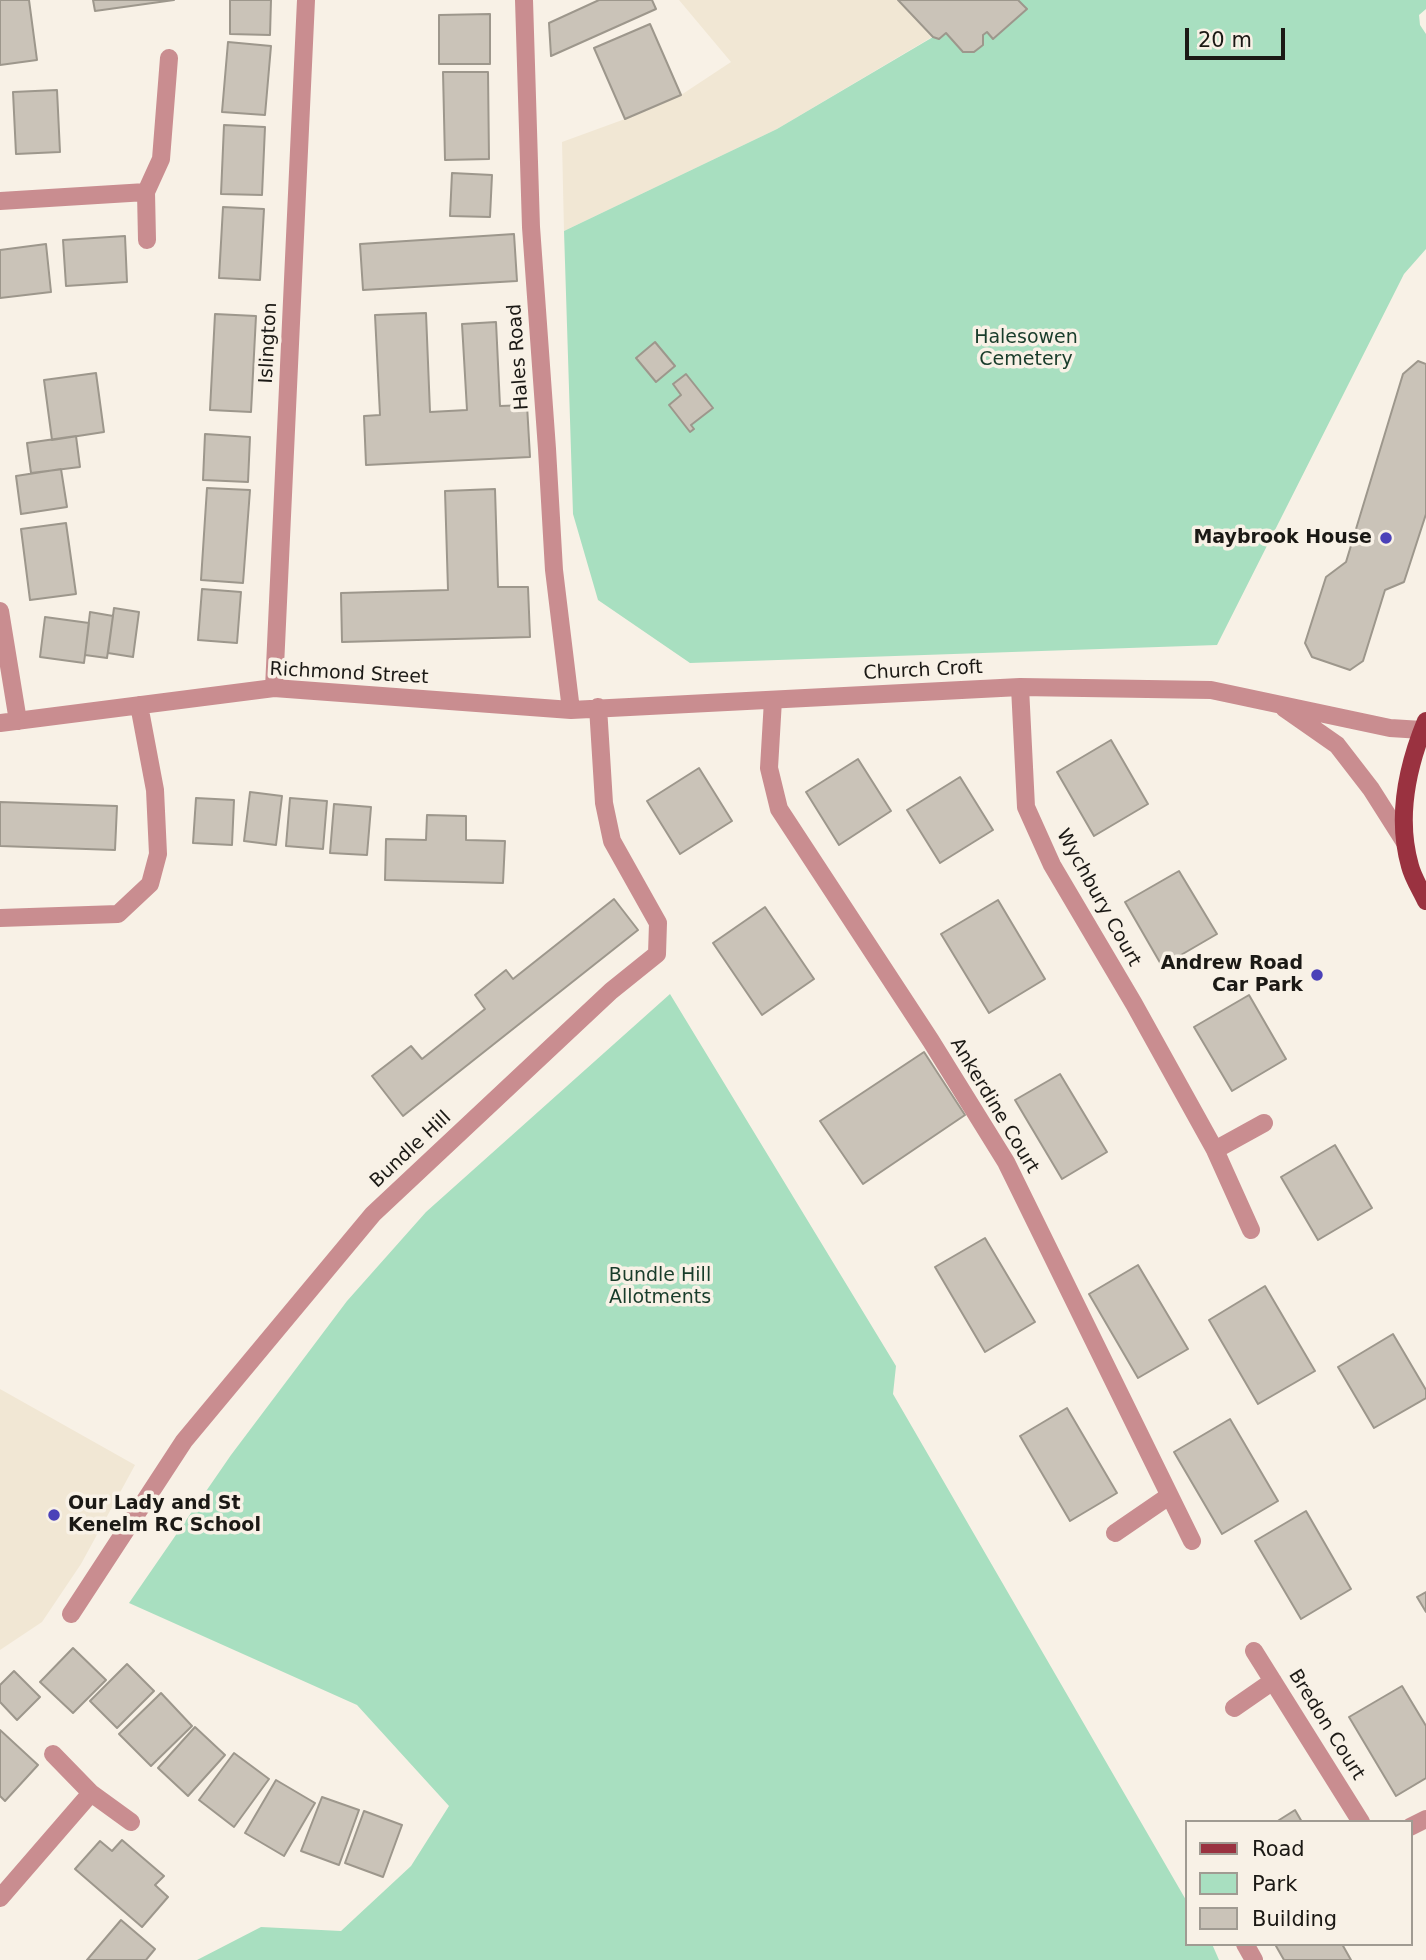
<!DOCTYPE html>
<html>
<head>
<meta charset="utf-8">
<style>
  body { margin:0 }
  #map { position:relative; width:1426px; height:1960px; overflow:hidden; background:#f8f1e6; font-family:"DejaVu Sans",sans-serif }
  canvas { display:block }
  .legend { position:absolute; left:1185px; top:1820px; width:228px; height:126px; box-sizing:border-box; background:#f8f1e6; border:2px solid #a09b92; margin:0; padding:9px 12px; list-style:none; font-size:21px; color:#1b1915 }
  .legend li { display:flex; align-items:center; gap:14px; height:35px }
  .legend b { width:35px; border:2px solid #a09b92 }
  .scale { position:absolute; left:1185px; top:28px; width:100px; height:32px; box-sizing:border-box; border:4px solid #1b1915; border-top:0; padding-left:9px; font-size:21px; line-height:24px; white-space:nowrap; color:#1b1915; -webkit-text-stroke:5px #f8f1e6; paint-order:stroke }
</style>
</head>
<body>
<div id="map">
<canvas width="1426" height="1960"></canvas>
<ul class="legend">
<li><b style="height:9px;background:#9a3240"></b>Road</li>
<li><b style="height:19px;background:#a8dfc0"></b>Park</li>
<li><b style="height:19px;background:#cac3b8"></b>Building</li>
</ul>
<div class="scale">20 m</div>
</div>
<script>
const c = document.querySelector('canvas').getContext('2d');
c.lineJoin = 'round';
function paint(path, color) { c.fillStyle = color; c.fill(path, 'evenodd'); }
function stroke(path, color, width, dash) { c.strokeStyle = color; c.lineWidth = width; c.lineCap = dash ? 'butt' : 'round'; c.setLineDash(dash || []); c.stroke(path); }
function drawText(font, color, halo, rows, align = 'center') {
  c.font = font + ' "DejaVu Sans",sans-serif'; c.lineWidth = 7; c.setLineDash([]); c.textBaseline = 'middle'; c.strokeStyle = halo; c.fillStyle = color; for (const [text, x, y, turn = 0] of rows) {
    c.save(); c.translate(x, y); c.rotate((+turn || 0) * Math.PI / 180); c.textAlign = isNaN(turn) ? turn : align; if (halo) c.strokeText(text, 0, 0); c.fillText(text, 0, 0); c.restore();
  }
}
const built = new Path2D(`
  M 679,0 L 1018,0 L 1027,9 L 993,39 L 974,52 L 963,52 L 947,33 L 939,39 L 932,37 L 777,129 L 564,231 L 562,142 L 625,119 L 681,95 L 731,62 Z
  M 0,1389 L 135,1465 L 81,1564 L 42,1622 L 0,1650 Z`);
const green = new Path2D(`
  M 1018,0 L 1426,0 L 1426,9 L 1419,15 L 1420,25 L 1426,34 L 1426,249 L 1404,274 L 1217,645 L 690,663 L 598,600 L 573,514 L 564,231 L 777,129 L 933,37 L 939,39 L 946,33 L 963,52 L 974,52 L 983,45 L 983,35 L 987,32 L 994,39 L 1026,9 Z
  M 670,994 L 896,1366 L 893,1394 L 1186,1900 L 1186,1944 L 1212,1944 L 1219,1960 L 197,1960 L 261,1927 L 341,1931 L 411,1866 L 449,1806 L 357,1705 L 129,1603 L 231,1455 L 347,1301 L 426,1212 Z`);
const building = new Path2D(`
  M 0,0 L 29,0 L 37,60 L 0,65 Z
  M 93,0 L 174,0 L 95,11 Z
  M 230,0 L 271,0 L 270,35 L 230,34 Z
  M 599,0 L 652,0 L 656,9 L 551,56 L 549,23 Z
  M 898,0 L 1018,0 L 1027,9 L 993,39 L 987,32 L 983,35 L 983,45 L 974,52 L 963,52 L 946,33 L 939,39 L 933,37 Z
  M 490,14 L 490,64 L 439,64 L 439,15 Z
  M 650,24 L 681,95 L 625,119 L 594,48 Z
  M 228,42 L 271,46 L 265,115 L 222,112 Z
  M 443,72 L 488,72 L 489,159 L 445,160 Z
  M 57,90 L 60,152 L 16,154 L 13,92 Z
  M 224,125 L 265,127 L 262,195 L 221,194 Z
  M 452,173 L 492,175 L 490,217 L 450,216 Z
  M 223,207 L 264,209 L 260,280 L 219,278 Z
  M 514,234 L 517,281 L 363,290 L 360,244 Z
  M 125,236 L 127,282 L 66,286 L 63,240 Z
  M 46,244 L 51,292 L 0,298 L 0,250 Z
  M 426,313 L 430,412 L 467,410 L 462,324 L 496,322 L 500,406 L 527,405 L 530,457 L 366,465 L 364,416 L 380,415 L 375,315 Z
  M 215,314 L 256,316 L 251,412 L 210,410 Z
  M 655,342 L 675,366 L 656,382 L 636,358 Z
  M 1418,361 L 1426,364 L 1426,514 L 1404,582 L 1385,590 L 1363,661 L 1350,670 L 1312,657 L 1305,643 L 1326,577 L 1346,562 L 1403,374 Z
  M 96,373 L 104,432 L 52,440 L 44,380 Z
  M 686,374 L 713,408 L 691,425 L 694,429 L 690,432 L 669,405 L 681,395 L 673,384 Z
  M 205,434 L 250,437 L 248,482 L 203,480 Z
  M 76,436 L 80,467 L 31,473 L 27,443 Z
  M 61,469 L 67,507 L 21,514 L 16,476 Z
  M 207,488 L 250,490 L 243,583 L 201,580 Z
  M 495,489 L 498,587 L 528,587 L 530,637 L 342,642 L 341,593 L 448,590 L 445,491 Z
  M 66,523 L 76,594 L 30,600 L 21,529 Z
  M 202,589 L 241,592 L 237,643 L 198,640 Z
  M 114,608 L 139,612 L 133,657 L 108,653 Z
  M 90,612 L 113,616 L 107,658 L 85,655 Z
  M 45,617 L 89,623 L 84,663 L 40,657 Z
  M 1111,740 L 1148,804 L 1094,836 L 1057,772 Z
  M 858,759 L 891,811 L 839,845 L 806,792 Z
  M 699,768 L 732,821 L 680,854 L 647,801 Z
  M 960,777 L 993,830 L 940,863 L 907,810 Z
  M 250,792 L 282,796 L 276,845 L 244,841 Z
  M 196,798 L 234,800 L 232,845 L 193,843 Z
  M 290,798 L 327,801 L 323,849 L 286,846 Z
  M 0,802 L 117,806 L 115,850 L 0,846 Z
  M 334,804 L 371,807 L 367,855 L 330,853 Z
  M 427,815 L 466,816 L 466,840 L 505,841 L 503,883 L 385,880 L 386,839 L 426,840 Z
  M 1179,871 L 1217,934 L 1162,966 L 1125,902 Z
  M 614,899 L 638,930 L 403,1116 L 372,1076 L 411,1046 L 422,1059 L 485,1009 L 475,995 L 506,970 L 513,979 Z
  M 998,900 L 1045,979 L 989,1013 L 941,934 Z
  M 765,907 L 814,979 L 762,1015 L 713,943 Z
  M 1249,995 L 1286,1059 L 1232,1091 L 1194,1027 Z
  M 924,1052 L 965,1115 L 863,1184 L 820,1121 Z
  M 1060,1074 L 1107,1152 L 1062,1179 L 1015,1100 Z
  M 1335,1145 L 1372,1208 L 1318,1240 L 1281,1177 Z
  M 985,1238 L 1035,1322 L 985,1352 L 935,1267 Z
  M 1138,1265 L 1188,1349 L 1138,1378 L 1089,1294 Z
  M 1265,1286 L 1315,1371 L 1258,1404 L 1209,1320 Z
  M 1393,1334 L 1426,1390 L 1426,1398 L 1374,1428 L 1338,1367 Z
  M 1067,1408 L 1117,1493 L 1070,1521 L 1020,1436 Z
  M 1230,1419 L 1278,1501 L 1222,1534 L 1174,1452 Z
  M 1306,1511 L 1351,1589 L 1301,1619 L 1255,1541 Z
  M 1426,1592 L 1426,1612 L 1417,1597 Z
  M 73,1648 L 106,1680 L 73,1713 L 40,1682 Z
  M 127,1664 L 154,1691 L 117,1728 L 90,1701 Z
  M 14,1671 L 40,1697 L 17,1720 L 0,1702 L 0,1685 Z
  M 1402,1686 L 1426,1726 L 1426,1778 L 1396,1796 L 1349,1717 Z
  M 161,1693 L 192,1726 L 151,1766 L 119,1734 Z
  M 195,1727 L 225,1755 L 188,1796 L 158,1768 Z
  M 0,1730 L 38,1765 L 5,1801 L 0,1796 Z
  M 234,1753 L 269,1779 L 234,1827 L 199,1800 Z
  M 276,1780 L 315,1803 L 284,1856 L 245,1833 Z
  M 322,1797 L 359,1810 L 339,1865 L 301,1851 Z
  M 1295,1810 L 1302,1822 L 1276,1822 Z
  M 364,1811 L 402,1825 L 383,1877 L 345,1863 Z
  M 122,1840 L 164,1876 L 155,1885 L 168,1897 L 142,1927 L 75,1869 L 100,1841 L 112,1851 Z
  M 121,1920 L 155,1949 L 146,1960 L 87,1960 Z
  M 1279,1944 L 1342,1944 L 1351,1960 L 1284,1960 L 1276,1946 Z`);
const minor = new Path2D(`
  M 524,0 L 531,227 L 547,449 L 554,570 L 571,710
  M 146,192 L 147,240
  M 0,201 L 146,192 L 161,159 L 169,58
  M 0,611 L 18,721
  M 1020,687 L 1026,807 L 1052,865 L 1134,1004 L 1215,1150 L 1251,1230
  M 274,688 L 306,0
  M 773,700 L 769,768 L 779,809 L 931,1041 L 1006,1162 L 1192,1541
  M 1284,708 L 1337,745 L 1371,789 L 1404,841
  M 0,723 L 274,688 L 571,710 L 1020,687 L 1211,690 L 1390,728 L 1422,730
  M 0,918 L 118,914 L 150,884 L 158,854 L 155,790 L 139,705
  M 1215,1150 L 1264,1123
  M 1115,1533 L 1169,1496
  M 71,1614 L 184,1441 L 373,1214 L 611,991 L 657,954 L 658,923 L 612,841 L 604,803 L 598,707
  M 1254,1651 L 1361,1822
  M 1234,1708 L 1273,1681
  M 53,1754 L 91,1793 L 131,1822
  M 1410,1827 L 1426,1819
  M 0,1898 L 91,1793
  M 1245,1944 L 1254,1960`);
const major = new Path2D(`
  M 1426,721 C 1407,767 1396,817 1410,866 C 1413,878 1421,890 1426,901`);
const markers = [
  [1386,538,7,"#4b41b8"],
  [1317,975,7,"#4b41b8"],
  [54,1515,7,"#4b41b8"]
];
const parkNames = [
  ["Halesowen",1026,338],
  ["Cemetery",1026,360],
  ["Bundle Hill",660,1276],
  ["Allotments",660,1298]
];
const streetNames = [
  ["Islington",269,343,-87],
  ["Hales Road",519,357,-94],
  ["Church Croft",923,671,-3],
  ["Richmond Street",349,674,3],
  ["Wychbury Court",1098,898,61],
  ["Ankerdine Court",994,1106,59],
  ["Bundle Hill",411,1150,-43],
  ["Bredon Court",1326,1725,58]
];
const poiNames = [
  ["Maybrook House",1372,538],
  ["Andrew Road",1303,964],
  ["Car Park",1303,986],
  ["Our Lady and St",68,1504,"left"],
  ["Kenelm RC School",68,1526,"left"]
];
paint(built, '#f1e7d4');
paint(green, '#a8dfc0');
paint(building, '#cac3b8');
stroke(building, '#9d978c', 2);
stroke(minor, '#c98d90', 18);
stroke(major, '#9a3240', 18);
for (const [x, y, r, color] of markers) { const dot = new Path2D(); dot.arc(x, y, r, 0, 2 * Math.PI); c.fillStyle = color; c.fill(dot); stroke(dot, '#f8f1e6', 2.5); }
drawText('19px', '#183c2a', '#f8f1e6', parkNames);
drawText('19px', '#1b1915', '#f8f1e6', streetNames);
drawText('bold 19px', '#1b1915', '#f8f1e6', poiNames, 'right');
</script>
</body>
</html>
